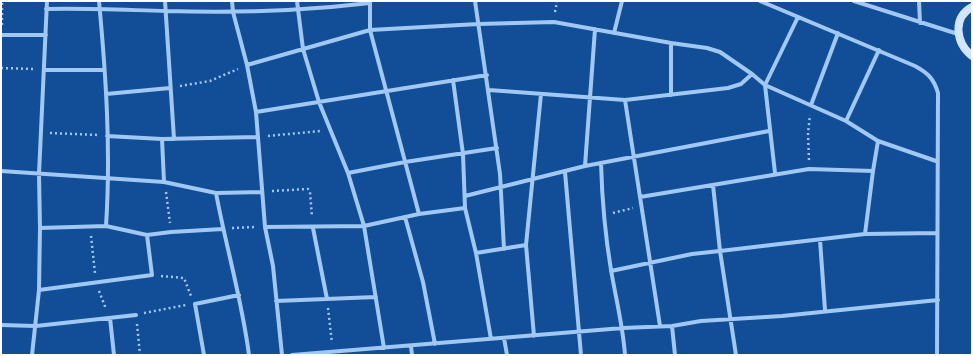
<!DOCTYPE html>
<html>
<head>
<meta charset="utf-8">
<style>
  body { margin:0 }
  #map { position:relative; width:973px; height:356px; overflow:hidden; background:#114e97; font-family:"DM Sans",sans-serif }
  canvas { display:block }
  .frame { position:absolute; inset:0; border:2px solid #fff; pointer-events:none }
</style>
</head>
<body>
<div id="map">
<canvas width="973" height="356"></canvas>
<div class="frame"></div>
</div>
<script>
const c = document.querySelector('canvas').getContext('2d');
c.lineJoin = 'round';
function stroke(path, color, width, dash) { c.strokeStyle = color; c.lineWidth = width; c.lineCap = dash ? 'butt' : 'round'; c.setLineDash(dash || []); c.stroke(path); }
const path = new Path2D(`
  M 555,12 L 557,1
  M 2,25 L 2,1
  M 1,68 L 34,69
  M 180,86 L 210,81 L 238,69
  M 50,133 L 99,135
  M 268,136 L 320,131
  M 809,160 L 808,133 L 810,115
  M 272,191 L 308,189 L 310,192 L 312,217
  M 166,192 L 170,223
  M 613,213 L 633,208
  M 232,228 L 255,227
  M 91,236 L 95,273
  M 161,276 L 184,278 L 191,296
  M 99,291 L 106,309
  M 328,308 L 332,343
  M 144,313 L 186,305
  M 137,324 L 140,355`);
const street = new Path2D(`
  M 47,1 L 39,174 L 40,228 L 106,226 L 147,235 L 171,232 L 223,229
  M 99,1 C 106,76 111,151 106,226
  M 165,1 L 174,139
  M 232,1 L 233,12 L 247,65 L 256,112 L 265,227 L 273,266 L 282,355
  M 297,1 L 303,49 L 319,102 L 348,173 L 364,226 L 384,348
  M 370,1 L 370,30 L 419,214
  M 475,1 L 500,174 L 504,249
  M 760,1 L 915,66 C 928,73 934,79 938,93 L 937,355
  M 854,1 L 958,34
  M 919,1 L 920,23
  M 46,9 C 86,8 126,10 166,11 C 233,13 303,11 370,3
  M 614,33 L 622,1
  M 1,35 L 46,35
  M 671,43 L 671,95
  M 247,65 L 370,30 L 478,24 L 554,22 L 671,43 L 707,48 L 720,52 L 752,74 L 765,85 L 846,121 L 878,141 L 936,161
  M 44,70 L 104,70
  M 453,80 L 463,154 L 465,208 L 476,253 L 491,339
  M 489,90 L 625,100 L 728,88 L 741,84 L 752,74
  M 106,94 L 170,88
  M 625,100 L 660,326
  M 811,105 L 838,33
  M 256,112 L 487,75
  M 846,121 L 879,50
  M 107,136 L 162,139 L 257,137
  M 162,139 L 164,182
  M 601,163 C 602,199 605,234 611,270 C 616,299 623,326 625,355
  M 585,166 L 595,29
  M 1,171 L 164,182 L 216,193 L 262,192
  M 565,172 L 581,355
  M 348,173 L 405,162 L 497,148
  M 775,173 L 765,85 L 798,17
  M 713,185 L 720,251 L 736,355
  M 216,193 C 226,247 242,300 249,355
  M 465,196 L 585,166 L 769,131
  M 640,197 L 809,169 L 873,171
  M 405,217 L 423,282 L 435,344
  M 265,227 L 364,226 L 419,214 L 465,208
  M 313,228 L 327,299
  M 865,234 L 873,171 L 878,141
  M 820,240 L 825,310
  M 476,253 L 526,245
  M 611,271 L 692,254 L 720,251 L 865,234 L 936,233
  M 39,290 L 152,275 L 147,235
  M 276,301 L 376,297
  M 110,318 L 114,355
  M 1,325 L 36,326 L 136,315
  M 672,326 L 675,355
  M 534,336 L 526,245 L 541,94
  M 504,338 L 507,355
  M 411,346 L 412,355
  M 32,355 L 39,290 L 40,228
  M 204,355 L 195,304 L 239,295
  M 292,355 L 623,328 L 672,326 L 701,321 L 782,316 L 938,300`);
const secondary = new Path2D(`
  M 972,7 C 952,18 956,43 972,56`);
stroke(path, '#a1c8f3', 2.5, [2, 3]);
stroke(street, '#a1c8f3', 4);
stroke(secondary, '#d1e5fd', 8);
</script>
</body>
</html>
